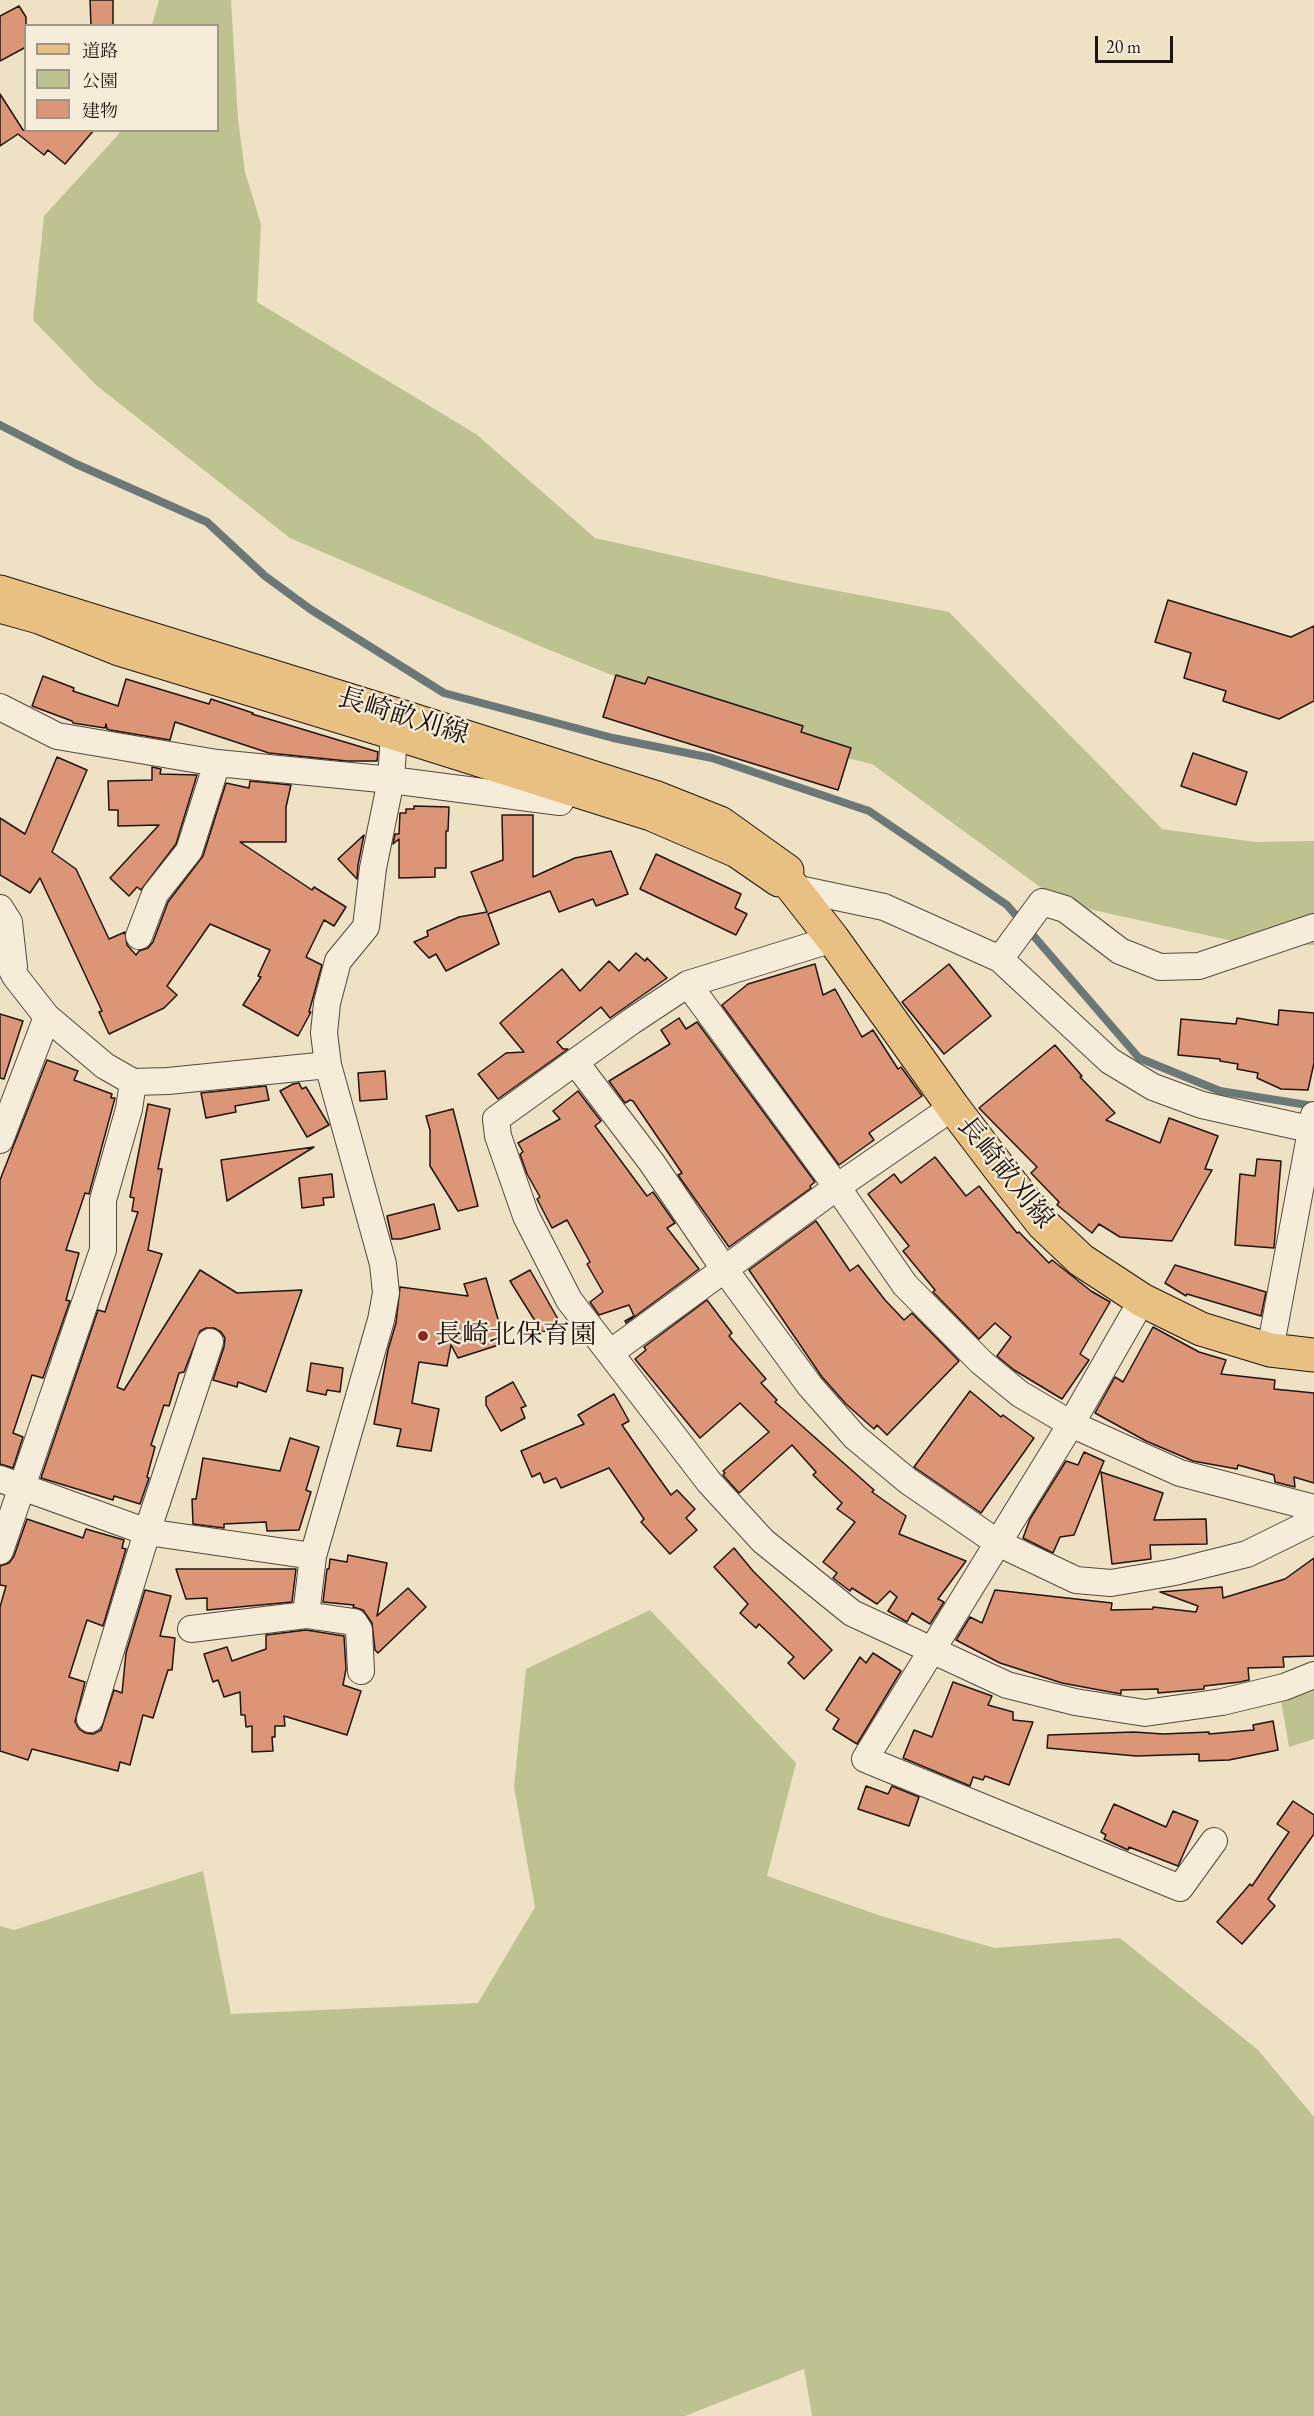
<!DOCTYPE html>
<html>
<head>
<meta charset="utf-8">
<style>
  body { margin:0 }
  #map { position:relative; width:1314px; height:2416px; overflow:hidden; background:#efe1c4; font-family:"EB Garamond","Noto Serif JP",serif }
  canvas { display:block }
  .legend { position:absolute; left:24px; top:24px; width:195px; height:108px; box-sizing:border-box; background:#f5ecd9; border:2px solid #a09688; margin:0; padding:8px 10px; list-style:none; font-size:18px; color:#20140f }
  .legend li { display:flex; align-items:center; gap:12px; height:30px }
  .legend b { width:30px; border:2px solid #a09688 }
  .scale { position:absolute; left:1095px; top:36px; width:78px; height:27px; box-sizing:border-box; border:3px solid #20140f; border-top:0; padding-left:8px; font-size:18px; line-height:21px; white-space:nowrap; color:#20140f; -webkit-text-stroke:4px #f5ecd9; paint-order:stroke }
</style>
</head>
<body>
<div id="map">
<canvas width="1314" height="2416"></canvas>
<ul class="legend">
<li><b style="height:8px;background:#e8c082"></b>道路</li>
<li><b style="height:16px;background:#bec291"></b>公園</li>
<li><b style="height:16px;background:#dd9577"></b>建物</li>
</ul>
<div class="scale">20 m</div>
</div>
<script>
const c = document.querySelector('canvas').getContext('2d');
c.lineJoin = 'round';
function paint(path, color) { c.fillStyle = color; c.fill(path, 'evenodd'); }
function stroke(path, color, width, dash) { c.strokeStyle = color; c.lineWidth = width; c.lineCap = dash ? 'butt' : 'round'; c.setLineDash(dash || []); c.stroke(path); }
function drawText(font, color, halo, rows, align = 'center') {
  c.font = font + ' "EB Garamond","Noto Serif JP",serif'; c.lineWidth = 4.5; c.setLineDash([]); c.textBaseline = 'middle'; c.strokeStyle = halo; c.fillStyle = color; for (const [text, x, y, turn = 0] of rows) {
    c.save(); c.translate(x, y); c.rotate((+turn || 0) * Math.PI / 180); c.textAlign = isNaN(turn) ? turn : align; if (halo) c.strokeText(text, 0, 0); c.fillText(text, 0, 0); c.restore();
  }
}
const green = new Path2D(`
  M 159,0 L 231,0 L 238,119 L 245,172 L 261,224 L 257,302 L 476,434 L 595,538 L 796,583 L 949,612 L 1162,829 L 1255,842 L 1314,841 L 1314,945 L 1246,944 L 1062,903 L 872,764 L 776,741 L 547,649 L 290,538 L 96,385 L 33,320 L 44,216 L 118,135 L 120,131 L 218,130 L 218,26 L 152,25 Z
  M 650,1610 L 796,1763 L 767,1876 L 881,1916 L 995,1948 L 1120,1938 L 1258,2050 L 1314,2117 L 1314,2416 L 812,2416 L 804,2369 L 685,2416 L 0,2416 L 0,1926 L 14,1930 L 203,1871 L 231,2014 L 478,2003 L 535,1907 L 514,1786 L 526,1669 Z
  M 1314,1682 L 1314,1739 L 1289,1747 L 1280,1694 Z`);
const stream = new Path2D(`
  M 0,425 L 76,464 L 207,522 L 265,576 L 310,609 L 444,693 L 613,738 L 712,758 L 869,811 L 1007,905 L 1139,1058 L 1220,1091 L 1314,1106`);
const building = new Path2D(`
  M 90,0 L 113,0 L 113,26 L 91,26 Z
  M 19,6 L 26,17 L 26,47 L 0,61 L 0,16 Z
  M 0,94 L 23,130 L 94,130 L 65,164 L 48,150 L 44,155 L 18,134 L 0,146 Z
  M 1168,600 L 1291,637 L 1314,626 L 1314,701 L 1279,719 L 1223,701 L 1226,691 L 1184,678 L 1191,653 L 1155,642 Z
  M 616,675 L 645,684 L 648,677 L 803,726 L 801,732 L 851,748 L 838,790 L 603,717 Z
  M 43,676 L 74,688 L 73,691 L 118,706 L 126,679 L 209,704 L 211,699 L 253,713 L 252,714 L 378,752 L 377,761 L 347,761 L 269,753 L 175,722 L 170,740 L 110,730 L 107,729 L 106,724 L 105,728 L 73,723 L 72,721 L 32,706 Z
  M 1193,753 L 1247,772 L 1236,805 L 1181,786 Z
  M 57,757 L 87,770 L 52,852 L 76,869 L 109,939 L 125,932 L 127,945 L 136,955 L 139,951 L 148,948 L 153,942 L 168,902 L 203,856 L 226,783 L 249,788 L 250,781 L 291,785 L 286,807 L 286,842 L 240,842 L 312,890 L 314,887 L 346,907 L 334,926 L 324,920 L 306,957 L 322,965 L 309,1012 L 311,1012 L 298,1036 L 243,1005 L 261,977 L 258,976 L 270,950 L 210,924 L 167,986 L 177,995 L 164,1008 L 109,1034 L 99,1012 L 102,1011 L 40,878 L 30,893 L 0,875 L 0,818 L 25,834 Z
  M 152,767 L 161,769 L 160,774 L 197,775 L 176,844 L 141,890 L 137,887 L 129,896 L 110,878 L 159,825 L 118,826 L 118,810 L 109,810 L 108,781 L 152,780 Z
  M 414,806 L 449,807 L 448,831 L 446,831 L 446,868 L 435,868 L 435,877 L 399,878 L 399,839 L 393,844 L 395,834 L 399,834 L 400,813 L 406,813 L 406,809 L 414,809 Z
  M 502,815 L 533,815 L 533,877 L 575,858 L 611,851 L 628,894 L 596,906 L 593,899 L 559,912 L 550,891 L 488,914 L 499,944 L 446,971 L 436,954 L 429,958 L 414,942 L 428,936 L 427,931 L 459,917 L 487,912 L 471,872 L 503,860 Z
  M 364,835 L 358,865 L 357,879 L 338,859 Z
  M 656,854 L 741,894 L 735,908 L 747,914 L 736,935 L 640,889 Z
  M 636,953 L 645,961 L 647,958 L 667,978 L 610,1018 L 601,1007 L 557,1042 L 563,1049 L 568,1049 L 498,1099 L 478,1074 L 506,1053 L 524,1052 L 500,1023 L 562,969 L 580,991 L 609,961 L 619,971 Z
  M 815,964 L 823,995 L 835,989 L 862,1037 L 873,1030 L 898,1069 L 901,1067 L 922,1096 L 869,1133 L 874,1140 L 839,1165 L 722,1005 L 748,984 Z
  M 949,964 L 991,1016 L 944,1054 L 902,1002 Z
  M 1279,1010 L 1314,1013 L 1314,1063 L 1308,1090 L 1281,1089 L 1257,1078 L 1258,1073 L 1237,1069 L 1238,1064 L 1220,1061 L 1220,1059 L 1178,1055 L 1181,1019 L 1236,1024 L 1237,1018 L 1278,1025 Z
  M 0,1014 L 23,1021 L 4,1079 L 0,1078 Z
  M 679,1018 L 686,1029 L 697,1022 L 815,1182 L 810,1186 L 811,1188 L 729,1247 L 678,1175 L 682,1173 L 633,1101 L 630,1100 L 625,1103 L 609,1081 L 670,1044 L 661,1030 Z
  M 1055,1045 L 1082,1076 L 1080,1077 L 1115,1113 L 1106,1120 L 1160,1143 L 1169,1118 L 1218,1136 L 1205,1169 L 1212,1170 L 1172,1241 L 1120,1237 L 1099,1224 L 1092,1233 L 1057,1205 L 1059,1202 L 1031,1173 L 1037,1167 L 979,1108 Z
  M 47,1060 L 78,1071 L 74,1080 L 112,1094 L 111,1098 L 115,1098 L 89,1194 L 85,1193 L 66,1250 L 79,1253 L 66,1300 L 70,1301 L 43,1378 L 32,1375 L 13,1433 L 23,1437 L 13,1468 L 0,1464 L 0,1180 Z
  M 385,1071 L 387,1099 L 360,1101 L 358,1073 Z
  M 299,1083 L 302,1089 L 306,1087 L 329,1125 L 307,1137 L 280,1091 L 293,1084 Z
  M 266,1086 L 269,1100 L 235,1106 L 236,1112 L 206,1118 L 201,1093 Z
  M 578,1091 L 601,1121 L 595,1126 L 647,1196 L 653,1192 L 675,1223 L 667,1228 L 699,1269 L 626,1323 L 625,1321 L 634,1316 L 629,1305 L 599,1315 L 590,1302 L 603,1292 L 587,1264 L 590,1262 L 567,1220 L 552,1228 L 537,1199 L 540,1197 L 527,1174 L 520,1154 L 523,1152 L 518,1143 L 560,1119 L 553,1111 Z
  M 148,1104 L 170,1109 L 158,1169 L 162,1169 L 148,1250 L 162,1254 L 117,1387 L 124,1390 L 200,1270 L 237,1293 L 302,1290 L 266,1392 L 238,1382 L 237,1387 L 213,1380 L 224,1347 L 225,1338 L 221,1332 L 214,1328 L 206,1328 L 200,1331 L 184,1372 L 179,1373 L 169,1406 L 164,1405 L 151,1445 L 155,1447 L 147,1477 L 149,1478 L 140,1504 L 114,1496 L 113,1500 L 41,1478 L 98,1310 L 105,1312 L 138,1212 L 132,1211 L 134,1198 L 130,1197 Z
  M 453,1109 L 478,1206 L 458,1211 L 430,1166 L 430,1130 L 426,1116 Z
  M 314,1147 L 227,1201 L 221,1160 Z
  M 935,1157 L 966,1196 L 979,1186 L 1017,1233 L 1019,1232 L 1049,1263 L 1052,1260 L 1091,1291 L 1110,1302 L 1080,1354 L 1089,1360 L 1062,1399 L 1014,1370 L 997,1356 L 1011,1337 L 995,1323 L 979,1339 L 933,1292 L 935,1290 L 903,1251 L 909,1246 L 868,1194 L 894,1174 L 901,1183 Z
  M 1257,1159 L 1281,1161 L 1274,1248 L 1235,1245 L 1240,1174 L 1255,1176 Z
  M 332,1174 L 334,1197 L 323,1198 L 324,1205 L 302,1208 L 299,1178 Z
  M 434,1204 L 440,1229 L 401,1239 L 392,1239 L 387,1216 Z
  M 816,1221 L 850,1271 L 858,1265 L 885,1300 L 904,1320 L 912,1313 L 959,1361 L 887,1435 L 877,1425 L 874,1429 L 846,1404 L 822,1377 L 749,1270 Z
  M 1175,1265 L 1266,1292 L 1261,1316 L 1187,1294 L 1186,1296 L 1165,1283 Z
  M 530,1270 L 562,1326 L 542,1332 L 510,1281 Z
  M 486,1278 L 505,1343 L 458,1358 L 451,1345 L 447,1366 L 419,1362 L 412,1403 L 439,1409 L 431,1451 L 397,1446 L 401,1429 L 374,1424 L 388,1350 L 396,1323 L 400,1287 L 468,1296 L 464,1284 Z
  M 707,1300 L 732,1333 L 729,1336 L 766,1379 L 761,1383 L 777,1400 L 775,1402 L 874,1490 L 872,1492 L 906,1516 L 899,1534 L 966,1561 L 938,1599 L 944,1602 L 930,1624 L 912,1613 L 907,1622 L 888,1611 L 897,1597 L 890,1591 L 877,1604 L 852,1588 L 850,1591 L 833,1578 L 837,1573 L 823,1562 L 855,1522 L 837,1509 L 842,1503 L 813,1475 L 816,1472 L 792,1445 L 739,1493 L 723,1475 L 725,1473 L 723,1471 L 769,1432 L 740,1403 L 700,1438 L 635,1359 L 646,1350 L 644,1347 Z
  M 1153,1327 L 1199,1352 L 1226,1360 L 1221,1374 L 1275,1380 L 1274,1389 L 1314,1393 L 1314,1483 L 1294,1477 L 1295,1487 L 1275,1482 L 1274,1475 L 1238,1465 L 1237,1469 L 1193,1461 L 1146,1441 L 1095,1413 L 1115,1377 L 1123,1382 Z
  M 311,1363 L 343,1368 L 340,1392 L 327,1390 L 326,1395 L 307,1391 Z
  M 513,1382 L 526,1406 L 521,1408 L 525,1418 L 501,1431 L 486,1405 L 486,1397 Z
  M 970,1391 L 1001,1417 L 1003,1415 L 1034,1438 L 981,1513 L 914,1467 Z
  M 614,1394 L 629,1421 L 622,1425 L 651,1467 L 671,1495 L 677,1490 L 695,1509 L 686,1518 L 697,1530 L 670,1554 L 641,1522 L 644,1519 L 609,1468 L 561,1488 L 556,1478 L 544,1483 L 540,1473 L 532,1477 L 521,1451 L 584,1424 L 578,1415 Z
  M 290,1438 L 319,1447 L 306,1490 L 311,1492 L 299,1530 L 267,1531 L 266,1522 L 224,1524 L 224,1528 L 193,1524 L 192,1499 L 196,1499 L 203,1458 L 280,1471 Z
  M 1084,1452 L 1104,1461 L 1074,1535 L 1060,1537 L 1053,1553 L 1023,1538 L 1030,1519 L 1066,1461 L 1078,1465 Z
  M 1101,1472 L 1163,1493 L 1154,1520 L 1206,1519 L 1207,1544 L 1150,1545 L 1151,1559 L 1112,1564 Z
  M 27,1519 L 83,1538 L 86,1529 L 124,1540 L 122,1548 L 126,1549 L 103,1626 L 87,1620 L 69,1677 L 85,1682 L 75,1722 L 79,1729 L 85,1733 L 93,1734 L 101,1730 L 114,1690 L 122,1693 L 126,1653 L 145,1590 L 171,1596 L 160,1636 L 175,1638 L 172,1670 L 168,1670 L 153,1718 L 143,1715 L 130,1765 L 120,1762 L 118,1771 L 32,1749 L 28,1760 L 0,1751 L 0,1607 L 6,1586 L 0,1585 L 0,1566 L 9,1563 L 14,1556 Z
  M 734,1548 L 753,1571 L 832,1650 L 804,1679 L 788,1663 L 794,1657 L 759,1624 L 756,1628 L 740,1613 L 748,1604 L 714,1567 Z
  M 348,1555 L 387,1563 L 377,1616 L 408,1588 L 426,1607 L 378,1653 L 375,1650 L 372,1623 L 363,1610 L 353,1607 L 354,1605 L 323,1602 L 327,1569 L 329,1569 L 330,1559 L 347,1562 Z
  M 1314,1558 L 1314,1656 L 1283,1657 L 1284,1667 L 1248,1668 L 1249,1680 L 1240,1682 L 1204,1686 L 1204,1689 L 1158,1693 L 1158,1689 L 1121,1690 L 1121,1694 L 1062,1683 L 1000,1663 L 956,1640 L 970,1617 L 982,1623 L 995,1590 L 1112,1603 L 1111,1610 L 1153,1609 L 1153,1607 L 1196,1612 L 1198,1606 L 1160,1592 L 1222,1587 L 1223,1598 L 1285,1579 Z
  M 176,1569 L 296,1569 L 292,1602 L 207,1610 L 207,1598 L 186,1599 Z
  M 306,1630 L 344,1636 L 346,1669 L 343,1685 L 361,1691 L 347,1735 L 284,1716 L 285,1726 L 275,1726 L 275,1737 L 272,1737 L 273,1751 L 252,1752 L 252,1726 L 246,1727 L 245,1715 L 241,1715 L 240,1692 L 224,1697 L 218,1680 L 213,1682 L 204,1654 L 227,1647 L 232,1661 L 266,1649 L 266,1635 Z
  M 873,1653 L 901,1671 L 857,1744 L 833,1729 L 839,1719 L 826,1710 L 860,1657 L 866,1663 Z
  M 953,1682 L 992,1696 L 988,1705 L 1013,1712 L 1013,1720 L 1033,1722 L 1009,1785 L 985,1776 L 983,1780 L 973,1777 L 970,1786 L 903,1758 L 914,1730 L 932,1737 Z
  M 1273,1721 L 1278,1750 L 1229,1760 L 1199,1761 L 1199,1754 L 1136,1756 L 1047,1748 L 1048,1735 L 1134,1732 L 1163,1734 L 1209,1732 L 1209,1734 L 1254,1730 L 1253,1725 Z
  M 866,1786 L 888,1794 L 892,1786 L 919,1797 L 909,1826 L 858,1809 Z
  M 1293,1801 L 1314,1815 L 1314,1834 L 1268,1899 L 1275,1906 L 1242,1944 L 1217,1922 L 1245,1890 L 1250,1884 L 1252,1886 L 1289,1832 L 1277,1824 Z
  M 1114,1804 L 1166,1827 L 1173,1811 L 1198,1821 L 1178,1866 L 1129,1847 L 1128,1850 L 1104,1839 L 1106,1835 L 1101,1832 Z`);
const minor = new Path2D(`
  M 0,707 L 57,736 L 217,763 L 391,780 L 560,802 L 567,789
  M 794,888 L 884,907 L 1000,959 L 1110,1061 L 1153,1087 L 1202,1105 L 1314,1130
  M 0,908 L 9,922 L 14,967
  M 139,936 L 155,894 L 189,851 L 217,763
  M 833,939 L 688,984 L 632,1021 L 496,1119 L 498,1136 L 526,1216 L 569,1300 L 709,1482 L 763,1541 L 852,1613 L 1007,1685 L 1075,1702 L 1145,1713 L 1222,1702 L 1284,1687 L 1314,1675
  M 0,947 L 15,976 L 47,1017 L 105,1066 L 133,1082 L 168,1081 L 328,1065
  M 1000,959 L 1042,902 L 1065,909 L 1120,951 L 1160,967 L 1199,966 L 1314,927
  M 688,984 L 837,1187 L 905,1285 L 981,1362 L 1020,1394 L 1071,1424 L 1122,1447 L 1180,1473 L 1314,1508
  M 576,1063 L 652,1163 L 725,1270 L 810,1386 L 855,1437 L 908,1481 L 998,1543 L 1076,1580 L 1111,1583 L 1175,1572 L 1247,1554 L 1314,1521
  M 0,1140 L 47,1017
  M 1142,1300 L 1071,1424 L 865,1759 L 1180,1888 L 1214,1841
  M 1270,1350 L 1314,1115
  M 610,1353 L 837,1187 L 953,1107
  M 0,1479 L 147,1532 L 313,1556 L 381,1320 L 386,1293 L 383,1264 L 328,1065 L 324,1033 L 327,1003 L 338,961 L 366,927 L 373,868 L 391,780 L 394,733
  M 0,1551 L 103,1250 L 103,1200 L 129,1109 L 133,1082
  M 306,1615 L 313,1556
  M 191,1629 L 306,1615 L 354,1622 L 359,1630 L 361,1671
  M 90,1719 L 147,1532 L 210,1342`);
const primary = new Path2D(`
  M 0,592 L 400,716 L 657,798 L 720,823 L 787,871 L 779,880 L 737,851 L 651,814 L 394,733 L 119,649 L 39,617 L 0,606
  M 783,875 L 833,939 L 953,1107 L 1003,1173 L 1043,1224 L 1081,1260 L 1142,1300 L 1201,1329 L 1270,1350 L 1314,1355`);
const markers = [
  [423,1336,6,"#8f2418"]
];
const streetNames = [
  ["長崎畝刈線",403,717,17],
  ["長崎畝刈線",1005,1173,51]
];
const poiNames = [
  ["長崎北保育園",435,1336]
];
paint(green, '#bec291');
stroke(stream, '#6c7878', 8);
paint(building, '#dd9577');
stroke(building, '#20140f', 1.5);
stroke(minor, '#54473c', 28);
stroke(primary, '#20140f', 35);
stroke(minor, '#f5ecd9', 26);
stroke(primary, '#e8c082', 33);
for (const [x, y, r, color] of markers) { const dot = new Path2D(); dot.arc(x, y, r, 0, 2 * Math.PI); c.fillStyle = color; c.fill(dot); stroke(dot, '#f5ecd9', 2); }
drawText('27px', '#20140f', '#f5ecd9', streetNames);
drawText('27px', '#20140f', '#f5ecd9', poiNames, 'left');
</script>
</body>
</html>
